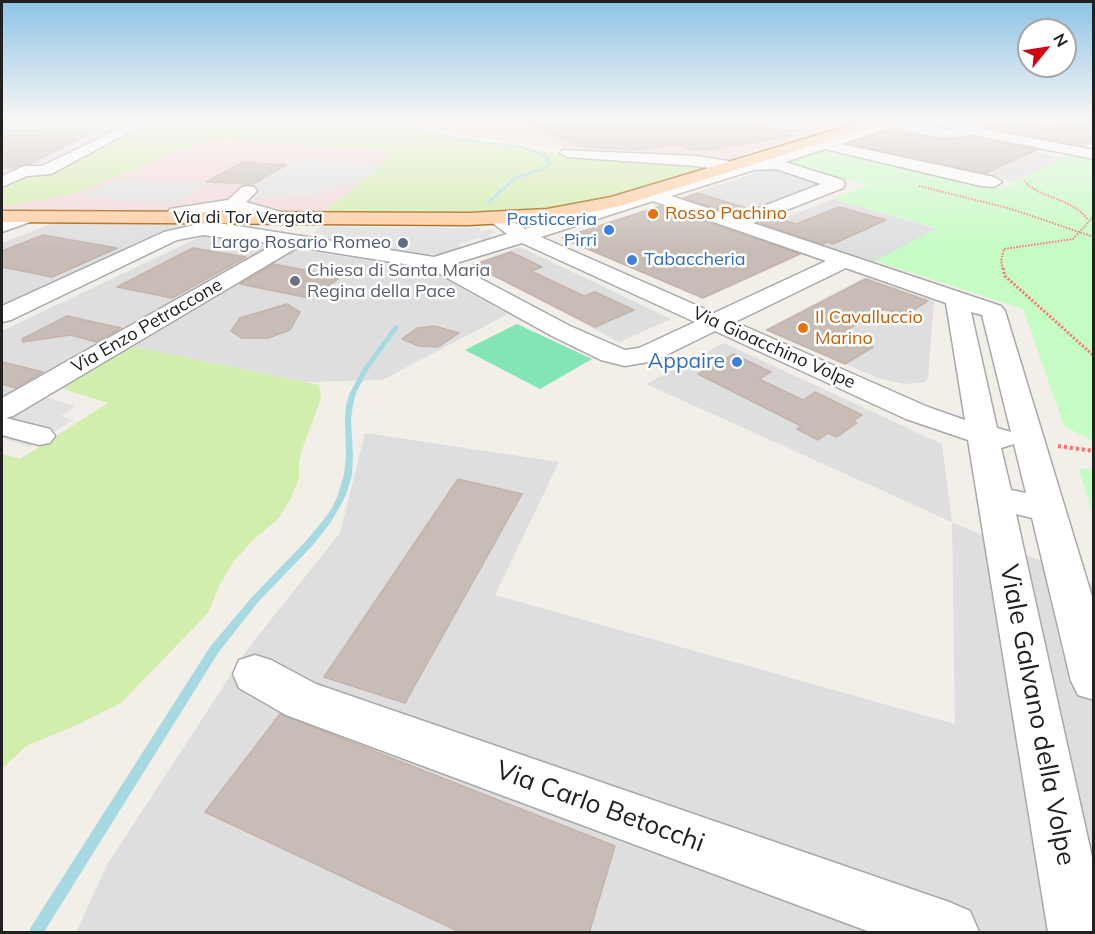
<!DOCTYPE html>
<html>
<head>
<meta charset="utf-8">
<style>
  body { margin:0 }
  #map { position:relative; width:1095px; height:934px; overflow:hidden; background:#f2eee8; font-family:Mulish,sans-serif }
  canvas { display:block }
  .frame { position:absolute; inset:0; border:3px solid #212121; pointer-events:none }
  .north { position:absolute; left:1017px; top:18px; width:60px; height:60px; box-sizing:border-box; background:#fff; border:2px solid #a6a6a6; border-radius:50%; rotate:60deg; font-size:16px; font-weight:700; line-height:24px; text-align:center; color:#212121 }
  .north::after { content:''; display:block; margin:auto; width:21px; height:27px; background:#d30013; clip-path:polygon(50% 0,100% 100%,50% 72%,0 100%) }
</style>
</head>
<body>
<div id="map">
<canvas width="1095" height="934"></canvas>
<div class="frame"></div>
<div class="north">N</div>
</div>
<script>
const c = document.querySelector('canvas').getContext('2d');
c.lineJoin = 'round';
function paint(path, color) { c.fillStyle = color; c.fill(path, 'evenodd'); }
function stroke(path, color, width, dash) { c.strokeStyle = color; c.lineWidth = width; c.lineCap = dash ? 'butt' : 'round'; c.setLineDash(dash || []); c.stroke(path); }
function drawText(font, color, halo, rows, align = 'center') {
  c.font = font + ' Mulish,sans-serif'; c.lineWidth = 5; c.setLineDash([]); c.textBaseline = 'middle'; c.strokeStyle = halo; c.fillStyle = color; for (const [text, x, y, turn = 0] of rows) {
    c.save(); c.translate(x, y); c.rotate((+turn || 0) * Math.PI / 180); c.textAlign = isNaN(turn) ? turn : align; if (halo) c.strokeText(text, 0, 0); c.fillText(text, 0, 0); c.restore();
  }
}
const residential = new Path2D(`
  M 892,126 L 977,143 L 924,164 L 836,144 Z
  M 994,144 L 1064,158 L 1014,182 L 992,176 L 988,179 L 933,166 Z
  M 771,168 L 826,183 L 739,217 L 681,197 Z
  M 833,199 L 938,229 L 871,263 L 761,227 Z
  M 56,222 L 199,224 L 146,239 L 2,306 L 2,243 Z
  M 202,236 L 275,246 L 2,403 L 2,331 Z
  M 520,247 L 671,319 L 619,342 L 471,264 Z
  M 294,249 L 428,269 L 508,314 L 382,380 L 306,382 L 125,345 Z
  M 865,277 L 934,301 L 928,378 L 925,382 L 905,384 L 881,379 L 764,330 Z
  M 724,343 L 942,444 L 952,522 L 1093,584 L 1093,932 L 76,932 L 107,865 L 249,647 L 340,533 L 365,433 L 559,462 L 495,595 L 955,724 L 952,522 L 646,384 Z`);
const commercial = new Path2D(`
  M 420,120 L 812,120 L 830,126 L 830,131 L 751,151 L 728,161 L 570,150 L 469,136 L 426,127 Z
  M 216,140 L 394,150 L 371,175 L 319,215 L 2,213 L 2,207 L 77,193 L 185,148 Z`);
const industrial = new Path2D(`
  M 121,120 L 144,121 L 45,171 L 24,171 L 2,182 L 2,130 L 85,134 Z`);
const grass = new Path2D(`
  M 2,120 L 397,120 L 396,124 L 472,141 L 557,154 L 700,164 L 706,167 L 575,207 L 515,214 L 319,215 L 371,175 L 394,150 L 216,140 L 185,148 L 77,193 L 2,207 L 2,183 L 24,171 L 45,171 L 142,121 L 121,120 L 111,129 L 97,133 L 2,130 Z
  M 125,345 L 319,385 L 321,398 L 304,444 L 299,461 L 299,478 L 291,498 L 279,518 L 254,539 L 234,561 L 219,586 L 208,613 L 121,703 L 77,725 L 26,746 L 2,769 L 2,454 L 20,459 L 108,403 L 54,386 Z`);
const park = new Path2D(`
  M 828,148 L 1002,189 L 1071,155 L 1093,159 L 1093,441 L 1064,426 L 1023,309 L 875,261 L 937,228 L 833,199 L 868,185 L 784,163 Z
  M 1093,468 L 1093,517 L 1079,469 Z`);
const pitch = new Path2D(`
  M 517,324 L 592,359 L 540,389 L 465,350 Z`);
const parking = new Path2D(`
  M 297,159 L 383,164 L 362,181 L 310,196 L 299,195 L 283,199 L 234,195 Z
  M 122,178 L 212,183 L 175,204 L 77,197 Z
  M 319,227 L 480,228 L 480,232 L 490,229 L 496,232 L 488,235 L 494,238 L 485,241 L 478,238 L 457,245 L 463,248 L 442,254 L 418,255 L 320,239 L 325,235 L 313,234 Z
  M 41,396 L 76,406 L 61,416 L 73,420 L 29,447 L 2,438 L 2,418 Z`);
const stream = new Path2D(`
  M 121,120 L 123,120 L 110,131 L 93,134 L 2,131 L 2,129 L 93,132 L 108,129 Z
  M 292,120 L 328,122 L 371,120 L 328,124 Z
  M 394,120 L 396,120 L 396,123 L 400,124 C 421,129 442,136 464,139 C 494,144 524,141 550,158 L 552,164 L 541,171 L 516,179 L 489,204 L 487,204 L 487,202 L 514,177 L 539,169 L 548,164 L 547,159 C 521,142 491,146 462,141 C 440,137 419,130 398,126 L 394,124 Z
  M 396,325 L 399,327 L 368,370 L 356,393 L 353,405 L 351,418 L 353,457 L 352,475 L 346,495 L 339,508 L 331,522 L 313,545 L 258,602 L 218,653 L 44,932 L 29,932 L 31,927 L 210,647 L 252,597 L 307,540 L 325,518 L 332,508 L 338,495 L 344,475 L 346,457 L 345,418 L 346,405 L 350,393 L 362,370 L 394,326 Z`);
const building = new Path2D(`
  M 520,120 L 746,120 L 792,136 L 733,146 L 728,145 L 712,150 L 689,149 L 676,144 L 638,150 L 581,147 Z
  M 964,120 L 1001,123 L 1011,120 L 1051,127 L 1067,120 L 1094,120 L 1094,141 L 1084,146 L 986,127 L 983,124 Z
  M 886,131 L 943,140 L 973,137 L 1036,150 L 986,173 L 850,144 Z
  M 2,135 L 87,135 L 30,164 L 13,168 L 2,168 Z
  M 243,162 L 286,165 L 253,184 L 206,182 Z
  M 698,193 L 749,209 L 735,215 L 684,198 Z
  M 660,206 L 800,254 L 703,298 L 562,238 Z
  M 839,207 L 886,220 L 833,244 L 827,242 L 823,244 L 760,223 L 774,217 L 796,224 Z
  M 43,235 L 117,248 L 52,277 L 2,267 L 2,251 Z
  M 193,248 L 246,257 L 172,298 L 117,287 Z
  M 511,252 L 542,267 L 531,271 L 584,296 L 595,292 L 634,310 L 595,327 L 473,265 Z
  M 273,264 L 341,277 L 309,298 L 240,284 Z
  M 866,279 L 928,301 L 903,316 L 884,309 L 840,334 L 873,347 L 845,364 L 767,330 Z
  M 287,304 L 300,312 L 290,330 L 268,338 L 242,338 L 231,331 L 240,318 Z
  M 67,316 L 121,328 L 97,342 L 70,335 L 23,342 L 22,339 Z
  M 434,326 L 459,333 L 438,347 L 419,346 L 402,339 L 417,328 Z
  M 733,354 L 771,372 L 759,379 L 803,400 L 815,392 L 862,415 L 853,421 L 857,423 L 837,437 L 828,433 L 818,440 L 797,429 L 801,426 L 698,374 L 704,371 L 699,368 L 719,357 L 724,360 Z
  M 2,362 L 43,372 L 15,388 L 2,384 Z
  M 458,479 L 522,494 L 405,703 L 324,677 Z
  M 280,714 L 615,846 L 589,933 L 462,933 L 205,812 Z`);
const pathFar3 = new Path2D(`
  M 1024,181 L 1029,185`);
const pathFar2 = new Path2D(`
  M 1027,184 C 1046,200 1072,198 1088,220
  M 919,186 L 1008,208 L 1094,237
  M 1003,269 L 1001,261 L 1004,249 L 1073,239 L 1094,216`);
const pathFar1 = new Path2D(`
  M 1003,268 L 1005,276 L 1094,356`);
const path = new Path2D(`
  M 1058,446 L 1094,451`);
const minor = new Path2D(`
  M 137,120 L 150,121 L 51,174 L 27,176 L 2,187 L 2,176 L 24,166 L 42,166 Z
  M 761,120 L 793,122 L 792,120 L 804,120 L 808,124 C 796,135 771,130 761,120 Z
  M 935,120 L 955,120 L 983,126 L 984,129 L 1094,150 L 1094,159 L 973,135 L 943,138 L 897,129 L 886,129 L 841,144 L 994,177 L 1002,182 L 994,187 L 981,186 L 825,149 L 785,162 L 843,180 L 845,184 L 843,188 L 753,223 L 1001,306 L 1005,311 L 1094,603 L 1094,700 L 1078,695 L 1071,681 L 1032,518 L 1016,514 L 1094,866 L 1094,932 L 1048,932 L 968,440 L 906,419 L 715,331 L 654,361 L 625,366 L 601,360 L 552,336 L 429,268 L 298,247 L 13,416 L 6,418 L 50,429 L 55,436 L 50,443 L 39,445 L 2,435 L 2,398 L 275,244 L 203,235 L 177,240 L 11,320 L 2,322 L 2,306 L 164,232 L 203,223 L 225,224 L 434,257 L 507,234 L 486,218 L 488,214 L 502,214 L 525,229 L 721,170 L 696,166 L 567,157 L 560,153 L 562,150 L 696,156 L 728,161 L 735,165 L 762,160 L 885,121 L 951,130 L 951,126 L 936,123 ZM 754,170 L 776,169 L 821,184 L 735,217 L 671,196 ZM 653,201 L 826,261 L 714,313 L 541,237 ZM 522,243 L 695,322 L 639,348 L 625,350 L 570,326 L 453,264 ZM 846,268 L 946,303 L 965,420 L 928,407 L 735,322 ZM 971,312 L 982,315 L 1011,432 L 997,428 ZM 1014,444 L 1026,493 L 1011,490 L 1001,448 Z
  M 248,186 L 254,187 L 257,191 L 246,202 L 288,214 L 290,218 L 288,222 L 281,224 L 232,209 L 176,218 L 170,217 L 167,213 L 170,209 L 176,208 L 228,200 L 242,187 Z
  M 26,211 L 33,213 L 35,217 L 33,221 L 2,232 L 2,220 Z
  M 255,655 L 271,660 L 316,684 L 949,902 L 970,911 L 979,932 L 870,932 L 286,715 L 239,688 L 233,674 L 239,660 Z`);
const major = new Path2D(`
  M 868,120 L 886,120 L 885,123 L 620,206 L 547,221 L 468,225 L 2,222 L 2,211 L 468,213 L 547,209 L 611,197 Z`);
const markers = [
  [653,214,6,"#e8710a"],
  [609,230,6,"#3f7fe0"],
  [403,243,6,"#5c6f8a"],
  [632,260,6,"#3f7fe0"],
  [295,281,6,"#6b7280"],
  [803,328,6,"#e8710a"],
  [737,362,6,"#3f7fe0"]
];
const farFoodnames = [
  ["Rosso Pachino",665,214],
  ["Il Cavalluccio",815,318],
  ["Marino",815,339]
];
const farStreetnames = [
  ["Via di Tor Vergata",248,218],
  ["Via Enzo Petraccone",147,326,-30],
  ["Via Gioacchino Volpe",774,348,24]
];
const farShopnames = [
  ["Pasticceria",597,220],
  ["Pirri",597,241],
  ["Tabaccheria",644,260,"left"]
];
const farServicenames = [
  ["Largo Rosario Romeo",391,243]
];
const farWorshipnames = [
  ["Chiesa di Santa Maria",307,271],
  ["Regina della Pace",307,292]
];
const shopNames = [
  ["Appaire",725,362]
];
const nearStreetnames = [
  ["Viale Galvano della Volpe",1037,715,79],
  ["Via Carlo Betocchi",600,807,20]
];
paint(residential, '#dfdede');
paint(commercial, '#f3d7d8');
paint(industrial, '#ebd9ea');
paint(grass, '#d2eeac');
paint(park, '#c5fcc4');
paint(pitch, '#83e4b6');
paint(parking, '#e1e1e1');
paint(stream, '#a6d9e1');
paint(building, '#c7bdb6');
stroke(building, '#c5b3a9', 1.5);
stroke(minor, '#a8a8a8', 3);
stroke(major, '#9f5c00', 3);
stroke(pathFar3, '#ff6d6c', 1.5, [1.5, 1.5]);
stroke(pathFar2, '#ff6d6c', 2, [1.5, 1.5]);
stroke(pathFar1, '#ff6d6c', 3, [2, 2]);
stroke(path, '#ff6d6c', 4, [3, 3]);
paint(minor, '#fff');
paint(major, '#ffcda0');
const sky = c.createLinearGradient(0, 0, 0, 250);
sky.addColorStop(0, '#8dc3e5');
sky.addColorStop(0.48, '#f9f7f5');
sky.addColorStop(1, '#f9f7f500');
c.fillStyle = sky;
c.fillRect(0, 0, 1095, 250);
for (const [x, y, r, color] of markers) { const dot = new Path2D(); dot.arc(x, y, r, 0, 2 * Math.PI); c.fillStyle = color; c.fill(dot); stroke(dot, '#fff', 2); }
drawText('18px', '#c56008', '#fff', farFoodnames, 'left');
drawText('18px', '#212121', '#fff', farStreetnames);
drawText('18px', '#366cbe', '#fff', farShopnames, 'right');
drawText('18px', '#4e5e75', '#fff', farServicenames, 'right');
drawText('18px', '#5b616d', '#fff', farWorshipnames, 'left');
drawText('21px', '#366cbe', '#fff', shopNames, 'right');
drawText('26px', '#212121', '#fff', nearStreetnames);
</script>
</body>
</html>
